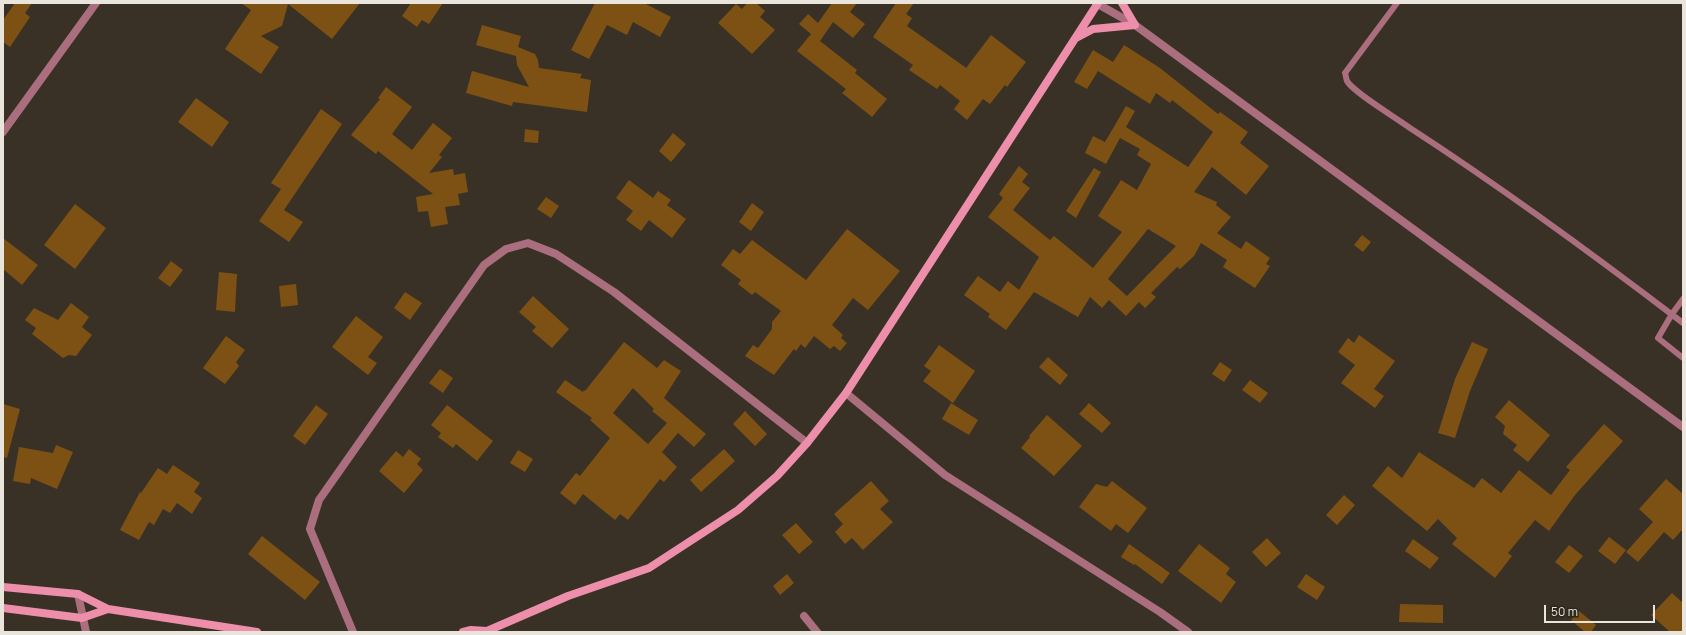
<!DOCTYPE html>
<html>
<head>
<meta charset="utf-8">
<style>
  body { margin:0 }
  #map { position:relative; width:1686px; height:635px; overflow:hidden; background:#393125; font-family:Manrope,sans-serif }
  canvas { display:block }
  .frame { position:absolute; inset:0; border:4px solid #e9e5dd; pointer-events:none }
  .scale { position:absolute; left:1544px; top:605px; width:111px; height:18px; box-sizing:border-box; border:2px solid #e9e5dd; border-top:0; padding-left:5px; font-size:12px; line-height:14px; white-space:nowrap; color:#e9e5dd; -webkit-text-stroke:3px #2e271b; paint-order:stroke }
</style>
</head>
<body>
<div id="map">
<canvas width="1686" height="635"></canvas>
<div class="frame"></div>
<div class="scale">50 m</div>
</div>
<script>
const c = document.querySelector('canvas').getContext('2d');
c.lineJoin = 'round';
function paint(path, color) { c.fillStyle = color; c.fill(path, 'evenodd'); }
function stroke(path, color, width, dash) { c.strokeStyle = color; c.lineWidth = width; c.lineCap = dash ? 'butt' : 'round'; c.setLineDash(dash || []); c.stroke(path); }
const building = new Path2D(`
  M 15,3 L 32,3 L 25,13 L 30,17 L 10,47 L 3,42 L 3,20 Z
  M 241,3 L 360,3 L 332,39 L 288,4 L 282,26 L 261,36 L 279,47 L 261,74 L 225,49 L 251,10 Z
  M 411,3 L 443,3 L 429,24 L 422,20 L 417,27 L 402,16 Z
  M 595,3 L 644,3 L 671,17 L 660,37 L 633,22 L 627,35 L 607,25 L 589,59 L 571,50 Z
  M 747,3 L 756,3 L 765,11 L 760,17 L 775,30 L 752,54 L 718,23 L 736,4 L 742,9 Z
  M 832,3 L 857,3 L 850,12 L 865,24 L 853,38 L 833,22 L 820,41 L 857,70 L 855,73 L 887,99 L 872,117 L 842,93 L 846,89 L 797,51 L 811,34 L 799,24 L 808,14 L 818,23 Z
  M 896,3 L 914,3 L 906,14 L 912,18 L 907,26 L 965,67 L 966,68 L 991,35 L 1026,62 L 1007,87 L 1005,85 L 990,104 L 983,99 L 967,120 L 954,109 L 960,101 L 940,85 L 937,89 L 909,70 L 913,65 L 873,37 Z
  M 482,25 L 521,36 L 518,47 L 535,54 L 538,60 L 539,68 L 582,74 L 580,78 L 591,80 L 587,112 L 513,102 L 512,106 L 466,93 L 472,71 L 529,87 L 517,65 L 516,56 L 476,45 Z
  M 1124,45 L 1160,68 L 1218,114 L 1220,112 L 1248,132 L 1240,143 L 1269,166 L 1246,195 L 1212,167 L 1194,192 L 1217,202 L 1216,205 L 1231,217 L 1217,233 L 1241,249 L 1246,241 L 1270,258 L 1266,264 L 1270,266 L 1255,288 L 1223,267 L 1227,260 L 1201,243 L 1194,256 L 1180,269 L 1177,267 L 1151,293 L 1156,297 L 1145,308 L 1139,302 L 1126,316 L 1109,300 L 1102,308 L 1090,297 L 1078,317 L 1034,292 L 1006,330 L 988,317 L 990,314 L 964,295 L 978,276 L 1000,292 L 1008,281 L 1019,290 L 1039,257 L 988,217 L 1003,198 L 999,194 L 1019,166 L 1028,174 L 1022,182 L 1030,188 L 1013,210 L 1050,240 L 1054,236 L 1093,268 L 1122,232 L 1098,216 L 1121,180 L 1137,190 L 1151,164 L 1137,155 L 1140,149 L 1120,138 L 1106,164 L 1085,153 L 1093,136 L 1105,142 L 1126,106 L 1135,111 L 1126,127 L 1188,167 L 1213,132 L 1172,100 L 1170,103 L 1156,93 L 1150,104 L 1098,71 L 1087,89 L 1074,82 L 1093,50 L 1113,62 ZM 1148,229 L 1176,246 L 1127,296 L 1108,279 Z
  M 386,87 L 412,107 L 392,134 L 412,150 L 433,123 L 452,138 L 439,155 L 442,157 L 429,173 L 453,169 L 454,175 L 465,173 L 468,192 L 458,194 L 460,205 L 445,207 L 448,224 L 431,227 L 428,211 L 418,212 L 416,197 L 433,194 L 378,151 L 376,154 L 351,135 L 380,99 L 378,98 Z
  M 196,98 L 229,122 L 212,147 L 178,122 Z
  M 321,109 L 342,124 L 284,210 L 303,222 L 289,242 L 259,221 L 281,189 L 271,183 Z
  M 525,129 L 539,131 L 538,143 L 524,142 Z
  M 673,133 L 686,144 L 671,162 L 659,151 Z
  M 1094,168 L 1101,172 L 1076,218 L 1066,211 Z
  M 629,180 L 653,198 L 658,191 L 671,200 L 667,205 L 686,219 L 672,238 L 649,220 L 641,231 L 626,220 L 633,211 L 616,198 Z
  M 546,197 L 559,206 L 551,218 L 537,209 Z
  M 752,203 L 764,212 L 751,231 L 739,222 Z
  M 75,204 L 106,228 L 75,269 L 44,245 Z
  M 847,229 L 900,271 L 868,310 L 853,298 L 832,325 L 843,335 L 841,338 L 847,343 L 840,351 L 834,346 L 830,349 L 814,336 L 805,348 L 801,344 L 796,351 L 794,349 L 774,375 L 745,356 L 753,345 L 758,348 L 772,329 L 772,322 L 781,311 L 755,292 L 752,295 L 738,284 L 741,280 L 721,265 L 733,249 L 740,254 L 752,240 L 806,280 Z
  M 1362,235 L 1371,242 L 1363,252 L 1354,245 Z
  M 3,238 L 38,265 L 22,285 L 3,269 Z
  M 171,261 L 183,270 L 170,287 L 158,278 Z
  M 219,272 L 237,274 L 235,312 L 216,310 Z
  M 296,284 L 298,305 L 281,307 L 279,286 Z
  M 405,292 L 422,303 L 410,320 L 394,308 Z
  M 533,296 L 569,329 L 552,348 L 532,331 L 536,327 L 519,312 Z
  M 71,303 L 89,317 L 82,327 L 92,335 L 76,356 L 69,355 L 63,358 L 32,334 L 36,328 L 25,320 L 34,308 L 58,320 Z
  M 356,316 L 383,337 L 368,357 L 377,363 L 368,375 L 332,347 Z
  M 1359,335 L 1395,361 L 1374,389 L 1384,396 L 1375,408 L 1341,383 L 1355,365 L 1338,352 L 1348,338 L 1354,343 Z
  M 226,336 L 245,350 L 236,362 L 239,366 L 225,384 L 203,368 Z
  M 624,342 L 657,368 L 664,360 L 681,371 L 664,398 L 706,434 L 694,447 L 678,433 L 662,452 L 677,467 L 664,482 L 660,479 L 628,520 L 620,514 L 615,520 L 583,494 L 575,505 L 560,493 L 576,473 L 580,476 L 610,438 L 590,420 L 592,418 L 556,392 L 565,380 L 583,392 L 584,390 L 585,391 ZM 633,388 L 654,409 L 652,411 L 667,423 L 648,444 L 613,413 Z
  M 1472,342 L 1488,349 L 1470,391 L 1455,438 L 1438,433 L 1455,379 Z
  M 939,345 L 975,371 L 953,403 L 923,381 L 931,371 L 924,366 Z
  M 1048,357 L 1068,375 L 1060,385 L 1039,367 Z
  M 1220,362 L 1232,370 L 1224,382 L 1212,374 Z
  M 440,369 L 453,378 L 443,393 L 429,383 Z
  M 1250,380 L 1268,393 L 1260,403 L 1242,390 Z
  M 1509,400 L 1550,435 L 1528,462 L 1513,450 L 1517,445 L 1503,434 L 1505,426 L 1495,417 Z
  M 951,403 L 978,420 L 969,435 L 942,419 Z
  M 1089,403 L 1111,423 L 1102,433 L 1079,414 Z
  M 3,404 L 20,409 L 7,458 L 3,457 Z
  M 316,405 L 328,414 L 305,445 L 293,436 Z
  M 447,405 L 493,441 L 477,461 L 456,444 L 453,448 L 438,437 L 441,433 L 431,425 Z
  M 745,411 L 767,434 L 755,446 L 733,424 Z
  M 1047,415 L 1082,446 L 1054,476 L 1021,448 L 1030,437 L 1029,436 Z
  M 1604,424 L 1623,441 L 1575,495 L 1549,531 L 1535,520 L 1508,553 L 1512,556 L 1495,578 L 1452,544 L 1457,538 L 1438,519 L 1427,531 L 1372,486 L 1388,466 L 1402,478 L 1419,452 L 1474,488 L 1482,478 L 1501,493 L 1519,470 L 1551,495 L 1570,470 L 1566,467 Z
  M 56,445 L 73,452 L 57,489 L 31,478 L 30,484 L 13,481 L 19,447 L 53,453 Z
  M 409,449 L 421,459 L 417,464 L 423,470 L 404,493 L 379,471 L 396,451 L 403,457 Z
  M 724,449 L 735,461 L 701,492 L 690,480 Z
  M 518,450 L 533,459 L 525,472 L 510,463 Z
  M 173,465 L 200,483 L 194,492 L 202,498 L 192,514 L 177,503 L 170,513 L 163,509 L 154,525 L 149,522 L 139,540 L 120,530 L 140,492 L 141,493 L 158,468 L 167,474 Z
  M 1666,479 L 1683,494 L 1683,529 L 1673,540 L 1664,532 L 1638,562 L 1626,552 L 1653,522 L 1639,509 Z
  M 871,481 L 889,501 L 880,509 L 893,522 L 863,550 L 852,538 L 845,544 L 835,532 L 843,524 L 834,514 Z
  M 1112,481 L 1147,508 L 1128,533 L 1116,524 L 1111,531 L 1079,507 L 1096,484 L 1107,487 Z
  M 1344,495 L 1355,505 L 1337,525 L 1326,515 Z
  M 796,523 L 813,542 L 799,554 L 782,535 Z
  M 262,536 L 320,582 L 305,600 L 248,554 Z
  M 1609,537 L 1626,550 L 1615,564 L 1598,551 Z
  M 1267,538 L 1281,553 L 1266,567 L 1252,552 Z
  M 1413,539 L 1439,558 L 1430,569 L 1405,551 Z
  M 1129,544 L 1170,573 L 1162,584 L 1135,564 L 1134,565 L 1121,557 Z
  M 1199,544 L 1230,568 L 1226,574 L 1236,582 L 1221,603 L 1178,571 Z
  M 1569,545 L 1583,556 L 1569,573 L 1555,562 Z
  M 787,574 L 794,583 L 780,595 L 773,586 Z
  M 1306,574 L 1325,587 L 1317,600 L 1297,587 Z
  M 1672,593 L 1683,603 L 1683,632 L 1670,632 L 1651,615 Z
  M 1400,604 L 1443,605 L 1443,623 L 1399,622 Z
  M 1579,611 L 1596,625 L 1591,632 L 1585,632 L 1571,620 Z`);
const lane = new Path2D(`
  M 1397,3 L 1345,73 C 1346,75 1346,79 1347,81 C 1353,92 1398,119 1410,128 C 1504,189 1594,255 1683,323
  M 1683,299 L 1672,314 L 1658,338 L 1683,358`);
const street = new Path2D(`
  M 1096,3 L 1135,25 L 1683,427
  M 3,132 L 96,3
  M 846,393 L 945,475 L 1160,612 L 1188,632
  M 78,594 L 86,632
  M 804,616 L 817,632
  M 353,632 L 310,529 L 319,500 L 484,265 L 506,249 L 528,243 L 556,254 L 614,292 L 807,443`);
const secondary = new Path2D(`
  M 1076,38 L 1093,29 L 1135,25 L 1122,3
  M 3,587 L 78,594 L 108,609 L 257,632
  M 3,608 L 82,618 L 108,609
  M 463,632 L 471,630 L 487,631 L 568,596 L 649,568 L 738,510 L 777,476 L 807,443 L 846,393 L 1098,3`);
paint(building, '#7d5114');
stroke(lane, '#aa6e7f', 6);
stroke(street, '#aa6e7f', 8);
stroke(secondary, '#ed8eab', 8);
</script>
</body>
</html>
